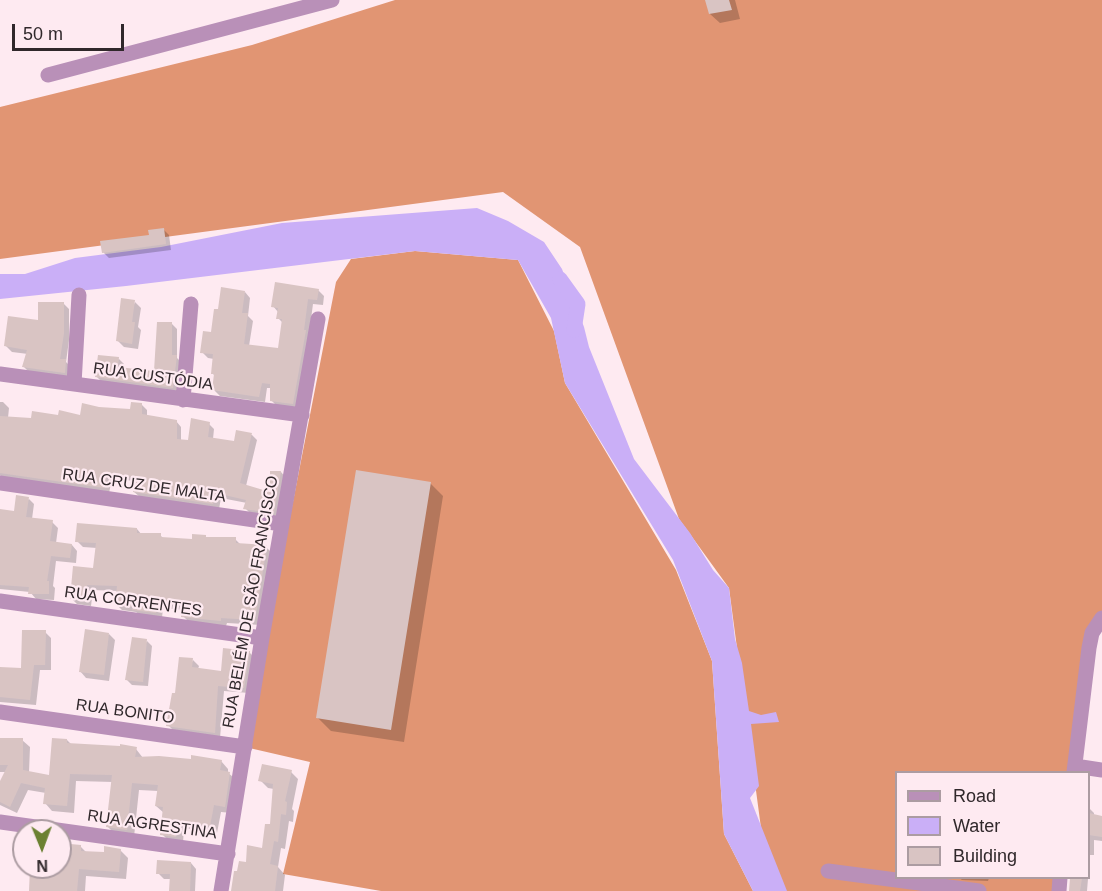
<!DOCTYPE html>
<html>
<head>
<meta charset="utf-8">
<style>
  body { margin:0 }
  #map { position:relative; width:1102px; height:891px; overflow:hidden; background:#feeaf1; font-family:Arial,sans-serif }
  canvas { display:block }
  .legend { position:absolute; left:895px; top:771px; width:195px; height:108px; box-sizing:border-box; background:#feeaf1; border:2px solid #ac9ca2; margin:0; padding:8px 10px; list-style:none; font-size:18px; color:#30282b }
  .legend li { display:flex; align-items:center; gap:12px; height:30px }
  .legend b { width:30px; border:2px solid #ac9ca2 }
  .north { position:absolute; left:12px; top:819px; width:60px; height:60px; box-sizing:border-box; background:#feeaf1; border:2px solid #ac9ca2; border-radius:50%; rotate:179deg; font-size:16px; font-weight:700; line-height:24px; text-align:center; color:#30282b }
  .north::after { content:''; display:block; margin:auto; width:21px; height:27px; background:#6c8132; clip-path:polygon(50% 0,100% 100%,50% 72%,0 100%) }
  .scale { position:absolute; left:12px; top:24px; width:112px; height:27px; box-sizing:border-box; border:3px solid #30282b; border-top:0; padding-left:8px; font-size:18px; line-height:21px; white-space:nowrap; color:#30282b; -webkit-text-stroke:4px #feeaf1; paint-order:stroke }
</style>
</head>
<body>
<div id="map">
<canvas width="1102" height="891"></canvas>
<ul class="legend">
<li><b style="height:8px;background:#b990b8"></b>Road</li>
<li><b style="height:16px;background:#caaff7"></b>Water</li>
<li><b style="height:16px;background:#d9c4c3"></b>Building</li>
</ul>
<div class="north">N</div>
<div class="scale">50 m</div>
</div>
<script>
const c = document.querySelector('canvas').getContext('2d');
c.lineJoin = 'round';
function paint(path, color) { c.fillStyle = color; c.fill(path, 'evenodd'); }
function stroke(path, color, width, dash) { c.strokeStyle = color; c.lineWidth = width; c.lineCap = dash ? 'butt' : 'round'; c.setLineDash(dash || []); c.stroke(path); }
function drawText(font, color, halo, rows, align = 'center') {
  c.font = font + ' Arial,sans-serif'; c.lineWidth = 4.5; c.setLineDash([]); c.textBaseline = 'middle'; c.strokeStyle = halo; c.fillStyle = color; for (const [text, x, y, turn = 0] of rows) {
    c.save(); c.translate(x, y); c.rotate((+turn || 0) * Math.PI / 180); c.textAlign = isNaN(turn) ? turn : align; if (halo) c.strokeText(text, 0, 0); c.fillText(text, 0, 0); c.restore();
  }
}
const forest = new Path2D(`
  M 395,0 L 1102,0 L 1102,614 L 1072,772 L 896,772 L 896,878 L 1061,878 L 1059,891 L 784,891 L 761,828 L 729,588 L 679,519 L 580,247 L 503,192 L 0,259 L 0,107 L 252,45 Z
  M 415,251 L 518,260 L 554,331 L 565,383 L 676,570 L 712,661 L 724,834 L 753,891 L 381,891 L 283,874 L 310,762 L 245,747 L 336,282 L 351,259 Z`);
const water = new Path2D(`
  M 477,208 L 508,221 L 544,242 L 562,269 L 584,327 L 589,347 L 634,459 L 690,533 L 713,570 L 729,588 L 735,639 L 742,663 L 749,711 L 761,715 L 776,712 L 779,722 L 751,724 L 759,786 L 750,798 L 787,891 L 753,891 L 724,834 L 712,661 L 673,560 L 565,383 L 551,318 L 518,260 L 415,251 L 126,286 L 0,299 L 0,274 L 25,274 L 75,258 L 161,247 L 282,223 Z`);
const shadow = new Path2D(`
  M 707,0 L 735,0 L 740,19 L 720,23 L 710,14 Z
  M 163,229 L 169,235 L 171,250 L 109,258 L 103,252 L 150,236 Z
  M 318,290 L 324,296 L 323,305 L 313,304 L 299,409 L 277,406 L 271,400 L 271,388 L 267,388 L 265,402 L 220,396 L 214,390 L 216,377 L 212,373 L 214,359 L 208,358 L 202,352 L 212,334 L 219,311 L 245,292 L 250,298 L 248,316 L 253,321 L 249,346 L 279,350 L 283,323 L 278,318 L 278,312 L 273,306 Z
  M 135,302 L 141,308 L 138,327 L 141,330 L 138,349 L 124,347 L 118,341 Z
  M 63,303 L 69,309 L 69,340 L 66,362 L 71,367 L 70,378 L 30,373 L 24,367 L 28,354 L 12,352 L 6,346 Z
  M 172,324 L 177,329 L 177,358 L 181,362 L 178,392 L 102,382 L 96,376 L 119,359 L 124,364 L 124,369 L 156,373 Z
  M 0,402 L 3,402 L 9,408 L 8,418 L 32,420 L 59,417 L 81,417 L 99,408 L 132,410 L 142,405 L 147,410 L 147,416 L 176,421 L 181,427 L 181,441 L 189,441 L 209,424 L 214,429 L 213,439 L 235,442 L 237,432 L 252,435 L 257,440 L 246,486 L 271,494 L 271,472 L 281,472 L 286,478 L 279,518 L 250,513 L 245,508 L 247,503 L 221,498 L 219,509 L 140,497 L 134,492 L 136,481 L 112,479 L 109,493 L 3,479 L 0,475 Z
  M 430,483 L 443,496 L 404,742 L 331,731 L 318,718 Z
  M 29,499 L 34,504 L 32,519 L 52,522 L 58,528 L 56,543 L 72,545 L 77,551 L 76,563 L 56,561 L 53,586 L 55,588 L 54,600 L 36,599 L 30,592 L 0,589 L 0,510 L 15,512 Z
  M 137,529 L 142,535 L 160,535 L 164,539 L 194,541 L 205,536 L 208,539 L 235,539 L 241,545 L 266,547 L 272,553 L 261,625 L 227,623 L 226,626 L 189,622 L 183,616 L 183,610 L 163,608 L 162,618 L 140,615 L 136,612 L 122,610 L 116,604 L 118,591 L 93,590 L 91,606 L 77,604 L 72,599 L 95,569 L 97,548 L 83,547 L 77,541 Z
  M 45,632 L 51,638 L 51,670 L 40,670 L 36,705 L 0,702 L 0,668 L 23,669 Z
  M 109,634 L 115,640 L 109,681 L 86,678 L 80,671 Z
  M 147,641 L 152,646 L 148,686 L 132,685 L 127,680 Z
  M 249,652 L 255,658 L 249,693 L 224,691 L 220,738 L 174,731 L 168,725 L 176,695 L 193,660 L 199,666 L 198,669 L 222,672 Z
  M 0,740 L 22,740 L 30,747 L 29,772 L 50,777 L 67,740 L 72,745 L 136,749 L 143,758 L 221,761 L 228,769 L 228,773 L 237,780 L 232,813 L 221,812 L 217,833 L 184,828 L 183,843 L 169,841 L 162,834 L 164,813 L 156,806 L 158,791 L 139,790 L 134,837 L 115,834 L 108,827 L 113,782 L 76,781 L 74,813 L 52,811 L 45,803 L 46,793 L 28,790 L 17,813 L 0,805 L 0,785 L 6,772 L 0,772 Z
  M 291,772 L 298,779 L 292,809 L 294,811 L 293,822 L 289,821 L 285,849 L 281,848 L 278,867 L 285,875 L 283,891 L 232,891 L 247,863 L 263,850 L 271,826 L 274,789 L 268,788 L 260,780 Z
  M 1088,807 L 1094,813 L 1094,816 L 1102,817 L 1102,841 L 1094,840 L 1094,855 L 1088,855 Z
  M 20,844 L 24,844 L 24,858 L 20,853 Z
  M 60,844 L 81,847 L 86,852 L 105,854 L 120,850 L 128,858 L 126,879 L 86,876 L 85,891 L 30,891 L 32,867 L 60,867 Z
  M 191,863 L 196,869 L 195,891 L 171,891 L 171,879 L 164,879 L 158,873 Z
  M 959,878 L 989,878 L 988,881 L 962,880 Z
  M 1071,878 L 1086,878 L 1088,879 L 1087,891 L 1070,891 Z`);
const canal = new Path2D(`
  M 560,279 L 578,304 L 574,330`);
const building = new Path2D(`
  M 705,0 L 729,0 L 732,10 L 709,14 Z
  M 164,228 L 166,244 L 102,253 L 100,241 L 149,235 L 148,230 Z
  M 275,282 L 319,289 L 317,300 L 308,299 L 304,330 L 306,330 L 293,404 L 270,401 L 270,384 L 262,383 L 259,397 L 212,390 L 214,374 L 211,374 L 213,354 L 200,353 L 203,331 L 211,332 L 214,309 L 218,309 L 221,287 L 245,291 L 242,313 L 248,313 L 244,344 L 278,348 L 282,319 L 276,319 L 278,308 L 271,307 Z
  M 121,298 L 135,300 L 132,322 L 135,322 L 132,344 L 116,341 Z
  M 38,302 L 64,302 L 64,333 L 60,359 L 66,359 L 65,373 L 22,367 L 27,350 L 4,346 L 8,316 L 38,320 Z
  M 157,322 L 172,322 L 172,355 L 177,355 L 173,388 L 95,377 L 98,355 L 119,357 L 118,367 L 154,371 Z
  M 131,402 L 142,403 L 142,414 L 177,420 L 177,439 L 188,440 L 191,418 L 210,422 L 208,437 L 234,441 L 236,430 L 252,433 L 240,483 L 270,492 L 270,471 L 281,471 L 274,513 L 243,509 L 246,500 L 216,493 L 213,504 L 133,492 L 135,477 L 107,474 L 104,488 L 0,473 L 0,416 L 31,418 L 32,411 L 58,415 L 59,410 L 80,415 L 82,403 L 99,407 L 130,409 Z
  M 356,470 L 431,482 L 391,730 L 316,718 Z
  M 16,495 L 29,497 L 26,517 L 53,520 L 50,541 L 72,544 L 70,558 L 51,556 L 47,581 L 49,581 L 49,594 L 28,594 L 29,587 L 0,585 L 0,509 L 14,511 Z
  M 77,523 L 137,528 L 137,533 L 161,533 L 161,537 L 192,539 L 192,534 L 206,535 L 206,537 L 236,537 L 236,543 L 267,545 L 255,620 L 221,618 L 221,621 L 181,617 L 182,605 L 157,603 L 156,613 L 132,610 L 133,607 L 115,605 L 117,586 L 87,585 L 86,601 L 70,599 L 73,566 L 93,568 L 96,543 L 75,542 Z
  M 85,629 L 109,633 L 104,675 L 79,672 Z
  M 22,630 L 46,630 L 45,665 L 34,665 L 30,700 L 0,697 L 0,667 L 21,668 Z
  M 132,637 L 147,639 L 143,682 L 125,680 Z
  M 223,648 L 250,651 L 244,688 L 218,686 L 215,733 L 166,726 L 172,693 L 175,693 L 179,657 L 193,658 L 192,667 L 221,671 Z
  M 0,738 L 23,738 L 23,770 L 49,775 L 52,738 L 67,739 L 67,743 L 120,746 L 120,744 L 137,747 L 135,757 L 159,756 L 191,759 L 191,755 L 222,760 L 220,770 L 230,772 L 225,807 L 214,805 L 210,826 L 177,821 L 176,837 L 160,835 L 163,807 L 155,806 L 158,785 L 132,783 L 127,830 L 106,827 L 112,775 L 70,774 L 67,806 L 43,804 L 45,788 L 21,783 L 10,807 L 0,802 L 0,781 L 8,765 L 0,765 Z
  M 262,764 L 292,770 L 285,801 L 287,802 L 286,815 L 281,814 L 278,842 L 274,841 L 270,864 L 278,866 L 275,891 L 231,891 L 234,871 L 237,871 L 239,861 L 246,862 L 247,845 L 262,848 L 265,824 L 270,824 L 273,784 L 258,781 Z
  M 1089,813 L 1102,816 L 1102,837 L 1089,835 Z
  M 60,843 L 81,845 L 81,851 L 104,852 L 104,846 L 121,849 L 119,872 L 79,869 L 77,891 L 29,891 L 30,867 L 60,867 Z
  M 157,860 L 191,862 L 190,891 L 169,891 L 170,874 L 156,874 Z
  M 1070,878 L 1082,878 L 1080,891 L 1069,891 Z`);
const street = new Path2D(`
  M 48,75 L 332,0
  M 0,374 L 302,415
  M 74,384 L 79,295
  M 183,400 L 191,304
  M 0,483 L 282,524
  M 0,601 L 262,638
  M 0,712 L 245,747
  M 1075,766 L 1102,770
  M 1074,772 L 1089,648 L 1092,633 L 1102,618
  M 0,822 L 228,854
  M 828,871 L 979,891
  M 221,891 L 262,638 L 318,319
  M 1059,891 L 1060,878`);
const streetNames = [
  ["RUA CUSTÓDIA",153,377,8],
  ["RUA CRUZ DE MALTA",144,486,8],
  ["RUA CORRENTES",133,602,8],
  ["RUA BELÉM DE SÃO FRANCISCO",251,602,-80],
  ["RUA BONITO",125,712,8],
  ["RUA AGRESTINA",152,825,8]
];
paint(forest, '#e19573');
paint(water, '#caaff7');
paint(shadow, '#0003');
stroke(canal, '#caaff7', 15);
paint(building, '#d9c4c3');
stroke(street, '#b990b8', 15);
drawText('16px', '#30282b', '#feeaf1', streetNames);
</script>
</body>
</html>
